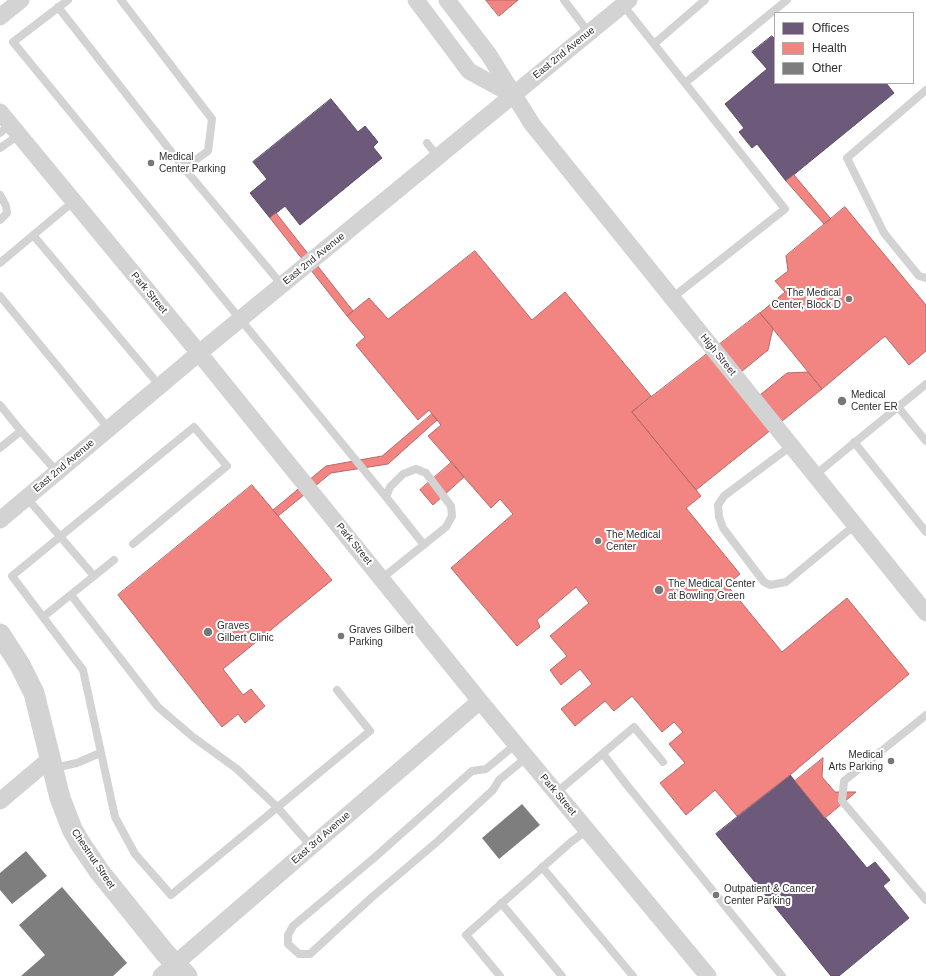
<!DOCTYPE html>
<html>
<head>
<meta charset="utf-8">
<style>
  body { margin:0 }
  #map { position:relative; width:926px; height:976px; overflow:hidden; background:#fff; font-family:Arial,sans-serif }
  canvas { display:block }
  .legend { position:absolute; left:774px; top:12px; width:140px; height:72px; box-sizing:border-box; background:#fff; border:1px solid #ababab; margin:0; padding:5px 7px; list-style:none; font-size:12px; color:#2e2e2e }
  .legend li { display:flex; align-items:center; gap:8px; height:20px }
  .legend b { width:20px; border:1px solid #ababab }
</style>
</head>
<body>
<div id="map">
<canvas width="926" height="976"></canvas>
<ul class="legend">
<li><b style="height:11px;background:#6d597a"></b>Offices</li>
<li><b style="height:11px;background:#f28482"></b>Health</li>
<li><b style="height:11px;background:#7e7e7e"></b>Other</li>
</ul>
</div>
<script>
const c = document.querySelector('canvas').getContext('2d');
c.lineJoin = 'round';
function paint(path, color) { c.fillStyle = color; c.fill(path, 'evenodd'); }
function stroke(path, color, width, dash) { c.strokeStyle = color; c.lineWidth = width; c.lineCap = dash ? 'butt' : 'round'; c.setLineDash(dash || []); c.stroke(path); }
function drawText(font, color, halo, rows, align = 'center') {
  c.font = font + ' Arial,sans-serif'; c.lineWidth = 4; c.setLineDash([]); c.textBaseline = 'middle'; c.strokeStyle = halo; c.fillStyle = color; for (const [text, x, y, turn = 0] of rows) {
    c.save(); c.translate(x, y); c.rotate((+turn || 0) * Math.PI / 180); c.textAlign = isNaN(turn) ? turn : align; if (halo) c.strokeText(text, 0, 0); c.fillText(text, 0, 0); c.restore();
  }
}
const offices = new Path2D(`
  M 772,36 L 775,39 L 775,83 L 886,83 L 894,93 L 786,181 L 757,144 L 752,148 L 739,132 L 744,128 L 725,104 L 767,69 L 752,52 Z
  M 331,99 L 358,132 L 365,126 L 378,142 L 373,147 L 382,158 L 300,225 L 285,206 L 270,218 L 250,193 L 267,179 L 253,162 Z
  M 790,775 L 867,868 L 875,862 L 890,880 L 883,886 L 909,918 L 839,976 L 831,976 L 716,834 Z`);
const health = new Path2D(`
  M 486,0 L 518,0 L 499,16 Z
  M 794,175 L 831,219 L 824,224 L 786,181 Z
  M 845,207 L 926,305 L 926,351 L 909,365 L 885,336 L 822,389 L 808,372 L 787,373 L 760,395 L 741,372 L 768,350 L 773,328 L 760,313 L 785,292 L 775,281 L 788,271 L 786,256 Z
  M 276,213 L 353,311 L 347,316 L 270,218 Z
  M 475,251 L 532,320 L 565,292 L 651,396 L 632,412 L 701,496 L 686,508 L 740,574 L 727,585 L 782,652 L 847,598 L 909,674 L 790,775 L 737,816 L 715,790 L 686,815 L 660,783 L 685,763 L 669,744 L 683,732 L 674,722 L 662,732 L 632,696 L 614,711 L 605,701 L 575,726 L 561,709 L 592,684 L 580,669 L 561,685 L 550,670 L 567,656 L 550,636 L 589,603 L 576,587 L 537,620 L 540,627 L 517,646 L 451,568 L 513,514 L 500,499 L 491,508 L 428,436 L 441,425 L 429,410 L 418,420 L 356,345 L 365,337 L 347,316 L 369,298 L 388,319 Z
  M 760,313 L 822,389 L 696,490 L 632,412 Z
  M 432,414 L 437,420 L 388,464 L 331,473 L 278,516 L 273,510 L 326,466 L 382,456 Z
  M 452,462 L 464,477 L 433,505 L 420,490 Z
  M 252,485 L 332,580 L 223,669 L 243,695 L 251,689 L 265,706 L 245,723 L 238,714 L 222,727 L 118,595 Z
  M 823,758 L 822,777 L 835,792 L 856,792 L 825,818 L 795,781 Z`);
const building = new Path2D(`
  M 522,804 L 540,825 L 499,859 L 482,838 Z
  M 26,851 L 47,876 L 12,904 L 0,890 L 0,873 Z
  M 62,887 L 127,963 L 113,976 L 21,976 L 45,955 L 19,925 Z`);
const service = new Path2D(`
  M 68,0 L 13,42 L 386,497
  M 121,0 L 212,119 L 208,151 L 184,168 L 282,285
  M 564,0 L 589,33
  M 623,5 L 785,209 L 672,298
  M 58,7 L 184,168
  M 654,44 L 705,0
  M 685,83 L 787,0
  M 926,90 L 847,158 L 884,233 L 919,276 L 926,278
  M 0,133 L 11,124
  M 427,143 L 438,157
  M 0,148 L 19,135
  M 0,195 L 6,206 L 7,213 L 0,220
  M 33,235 L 160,386
  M 0,263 L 74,201
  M 0,296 L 109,429
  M 0,405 L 21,431 L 0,448
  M 898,407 L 926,441
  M 21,431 L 57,472
  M 854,442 L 926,532
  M 791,446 L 724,496 L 718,505 L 719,517 L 723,528 L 764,582 L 770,585 L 786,582 L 855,525
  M 815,475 L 926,384
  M 27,498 L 94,576
  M 133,544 L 227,466 L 194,427 L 12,576 L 83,670 L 115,817 L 135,854 L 171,895 L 370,731 L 337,690
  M 381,579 L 446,527 L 452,516 L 451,506 L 426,473 L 416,469 L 403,474 L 390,487 L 386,497 L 424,545
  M 71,595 L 158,707 L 193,737 L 237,769 L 277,807 L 311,846
  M 43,617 L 114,560
  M 926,715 L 844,781 L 842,801 L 926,900
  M 516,744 L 486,769 L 472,771 L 374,858 L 293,926 L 288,935 L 288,944 L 299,954 L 310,954 L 371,898 L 438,841 L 493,790 L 499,780 L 527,757
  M 603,754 L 626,784 L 782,976
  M 54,768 L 77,763 L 100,753
  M 556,793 L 634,727 L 663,762
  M 542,867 L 633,976
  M 501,903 L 562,976
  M 500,976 L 466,935 L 571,842 L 587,830`);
const minor = new Path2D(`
  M 416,0 L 469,71 L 513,95
  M 447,0 L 489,55 L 532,124 L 926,613
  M 0,17 L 21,0
  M 0,112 L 199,353 L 480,701 L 708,976
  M 0,520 L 199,353 L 629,0
  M 0,801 L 51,758
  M 161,976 L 480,701`);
const tertiary = new Path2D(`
  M 0,634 L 20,665 L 34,693 L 60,798 L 72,829 L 80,843 L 99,871 L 165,953 L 187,976`);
const markers = [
  [151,163,4,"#777"],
  [849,299,4,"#777"],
  [842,401,5,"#777"],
  [598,541,4,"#777"],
  [659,590,5,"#777"],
  [208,632,5,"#777"],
  [341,636,4,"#777"],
  [891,761,4,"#777"],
  [716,895,4,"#777"]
];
const streetNames = [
  ["East 2nd Avenue",564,53,-39],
  ["East 2nd Avenue",314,259,-39],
  ["Park Street",149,293,50],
  ["High Street",718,355,51],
  ["East 2nd Avenue",64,466,-40],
  ["Park Street",354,544,51],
  ["Park Street",558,795,50],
  ["East 3rd Avenue",321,838,-41],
  ["Chestnut Street",93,859,56]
];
const poiNames = [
  ["Medical",159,157],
  ["Center Parking",159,169],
  ["The Medical",841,293,"right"],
  ["Center, Block D",841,305,"right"],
  ["Medical",851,395],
  ["Center ER",851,407],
  ["The Medical",606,535],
  ["Center",606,547],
  ["The Medical Center",668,584],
  ["at Bowling Green",668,596],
  ["Graves",217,626],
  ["Gilbert Clinic",217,638],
  ["Graves Gilbert",349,630],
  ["Parking",349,642],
  ["Medical",883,755,"right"],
  ["Arts Parking",883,767,"right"],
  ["Outpatient & Cancer",724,889],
  ["Center Parking",724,901]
];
paint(offices, '#6d597a');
stroke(offices, '#5a4c63', 1);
paint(health, '#f28482');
stroke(health, '#b76a69', 1);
paint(building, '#7e7e7e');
stroke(service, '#d3d3d3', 8);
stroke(minor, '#d3d3d3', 17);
stroke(tertiary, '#d3d3d3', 21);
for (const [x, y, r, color] of markers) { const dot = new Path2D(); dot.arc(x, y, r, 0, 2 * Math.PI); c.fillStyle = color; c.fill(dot); stroke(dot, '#fff', 1.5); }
drawText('10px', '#2e2e2e', '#fff', streetNames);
drawText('10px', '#2e2e2e', '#fff', poiNames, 'left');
</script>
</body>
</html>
